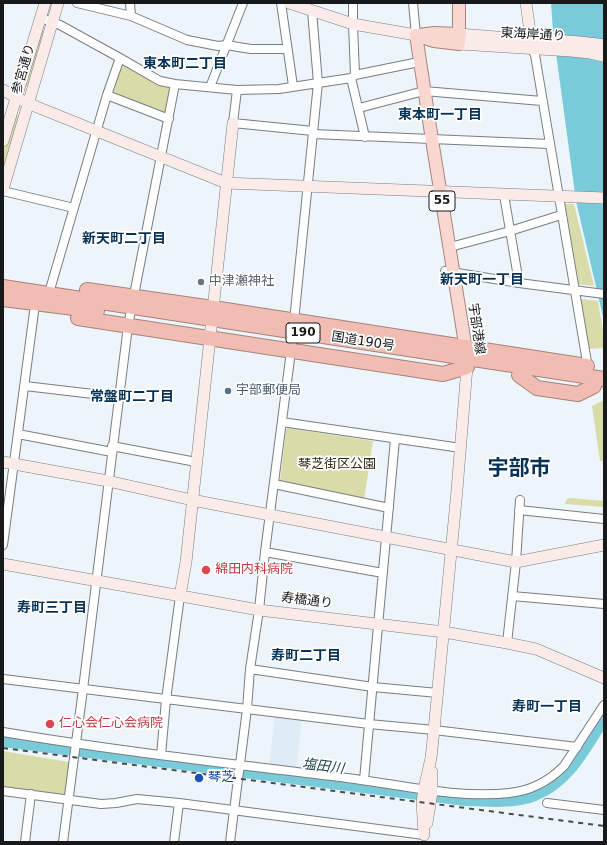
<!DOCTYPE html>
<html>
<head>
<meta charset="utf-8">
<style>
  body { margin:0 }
  #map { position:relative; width:607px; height:845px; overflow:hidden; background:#eef5fa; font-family:"DejaVu Sans",sans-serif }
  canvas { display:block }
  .frame { position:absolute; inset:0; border:4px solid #17191b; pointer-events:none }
</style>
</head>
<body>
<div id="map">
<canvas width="607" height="845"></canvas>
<div class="frame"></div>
</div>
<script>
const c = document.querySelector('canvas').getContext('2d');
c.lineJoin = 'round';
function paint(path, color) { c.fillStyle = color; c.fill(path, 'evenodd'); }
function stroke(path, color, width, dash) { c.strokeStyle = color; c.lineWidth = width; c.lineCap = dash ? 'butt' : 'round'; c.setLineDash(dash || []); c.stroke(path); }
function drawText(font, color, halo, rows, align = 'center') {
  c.font = font + ' "DejaVu Sans","Noto Sans JP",sans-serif'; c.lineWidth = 3.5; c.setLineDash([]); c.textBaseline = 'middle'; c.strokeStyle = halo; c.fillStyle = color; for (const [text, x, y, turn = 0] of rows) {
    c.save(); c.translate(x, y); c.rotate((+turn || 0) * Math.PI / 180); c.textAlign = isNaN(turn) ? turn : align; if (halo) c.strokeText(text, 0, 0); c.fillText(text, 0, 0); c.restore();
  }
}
const built = new Path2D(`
  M 275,716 L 302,719 L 296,769 L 269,766 Z`);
const green = new Path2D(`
  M 41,30 L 47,32 L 29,87 L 24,85 Z
  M 125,66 L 161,86 L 167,86 L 170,89 L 165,114 L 113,95 L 121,67 Z
  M 15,114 L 21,116 L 5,168 L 3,167 L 3,153 Z
  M 563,204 L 574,204 L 594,286 L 576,284 Z
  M 580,299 L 598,301 L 604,337 L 604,348 L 588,349 Z
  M 604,400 L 604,464 L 603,461 L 600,461 L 592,406 Z
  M 288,428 L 373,441 L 364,500 L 281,483 L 280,481 L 286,430 Z
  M 570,498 L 604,501 L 604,507 L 565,504 L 567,499 Z
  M 3,751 L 69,762 L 65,796 L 3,789 Z`);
const water = new Path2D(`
  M 551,3 L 604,3 L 604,321 L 576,201 L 553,31 Z`);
const river = new Path2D(`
  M 3,741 L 465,800 C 485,801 517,803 535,795 C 569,781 586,747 604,718`);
const street = new Path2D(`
  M 77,3 L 131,16 L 187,40 L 218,46 L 226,45 L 251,49 L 287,49
  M 130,3 L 131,16
  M 281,3 L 293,86
  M 353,3 L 353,24 L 355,75
  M 413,3 L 416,35
  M 41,18 L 60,25 L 120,58 L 160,81 L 175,84 L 237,90 L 279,89 L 351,78 L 355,75 L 419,62
  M 532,49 L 535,55 L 588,368
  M 351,78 L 365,137
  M 210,87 L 243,3
  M 237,90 L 233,123 L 313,131
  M 107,95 L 169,119
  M 359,108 L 424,91 L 542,101
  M 313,134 L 550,144
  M 3,191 L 74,208
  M 504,195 L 519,283
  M 450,247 L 510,231 L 561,215
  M 445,271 L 519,283 L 604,294
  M 51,286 L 107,95 L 120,58
  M 25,386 L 119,397
  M 282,422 L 461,448
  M 18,434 L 112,452
  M 112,446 L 196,462
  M 274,484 L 389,508
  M 519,510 L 604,519
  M 3,545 L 34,312
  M 265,552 L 383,573
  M 512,596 L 604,604
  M 507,643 L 516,562 L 520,500
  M 250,669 L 373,687 L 438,693
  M 3,679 L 369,724 L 434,730 L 577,747
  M 3,732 C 117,751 232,764 347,778 C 397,784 458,799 509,793 C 531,791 548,782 564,766 L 604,705
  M 161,755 L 166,700 L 180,596
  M 364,780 L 395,439
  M 3,791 L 101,804 L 116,803 L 137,799 L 179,803 L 424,835
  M 547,803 L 604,810
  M 25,842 L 31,794
  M 63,842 L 83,689 L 128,326 L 175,84
  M 174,842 L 179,803
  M 230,842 L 247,709 L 250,669 L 259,610 L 265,552 L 291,351 L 318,83 L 312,11`);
const secondary = new Path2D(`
  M 289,3 L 353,24 L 416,35
  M 526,3 L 532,46
  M 460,34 C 483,36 507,38 530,39 C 555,40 580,41 604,45
  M 459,44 L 571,51 L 590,53 L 604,56
  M 3,90 L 17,98 L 37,107 L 226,183 L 604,198
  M 3,141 L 45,3
  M 3,189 L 58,3
  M 3,462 L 108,481 L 192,500 L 516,562 L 604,545
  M 3,564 L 259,610 L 444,632 L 507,643 L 536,649 L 604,678
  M 180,596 L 186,562 L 233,123
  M 427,823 L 432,792 L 432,772
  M 424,835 L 422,802 L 424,789 L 431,758 L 434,730 L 457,490 L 467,367`);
const primary = new Path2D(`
  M 416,35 L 432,140 L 467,356
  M 416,35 L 434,41 L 459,44 L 459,3
  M 419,35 L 434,33 L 460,34`);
const highway = new Path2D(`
  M 3,287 L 604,379
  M 87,290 L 213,308 L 587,366
  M 3,299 L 97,311
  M 78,318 L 443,374 L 467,367
  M 519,375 L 537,388 L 578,394 L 594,386`);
const rail = new Path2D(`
  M 3,748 L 604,826`);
const markers = [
  [201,282,4,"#6b7280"],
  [228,391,4,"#5c6f8a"],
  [206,570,5,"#e0444e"],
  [50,724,5,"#e0444e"],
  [199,778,5,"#1a4fb4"]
];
const shields = [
  [442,201,26],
  [303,333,34]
];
const shieldNames = [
  ["55",442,201],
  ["190",303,333]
];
const streetNames = [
  ["東海岸通り",533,35,3],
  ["参宮通り",24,69,-74],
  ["宇部港線",476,329,82],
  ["国道190号",363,342,9],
  ["寿橋通り",307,601,7]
];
const worshipNames = [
  ["中津瀬神社",209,282]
];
const serviceNames = [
  ["宇部郵便局",236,391]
];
const parkNames = [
  ["琴芝街区公園",337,465]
];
const healthNames = [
  ["綿田内科病院",215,570],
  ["仁心会仁心会病院",59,724]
];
const transitNames = [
  ["琴芝",208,778]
];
const neighbourhoodNames = [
  ["東本町二丁目",185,64],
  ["東本町一丁目",440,115],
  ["新天町二丁目",124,239],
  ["新天町一丁目",482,280],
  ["常盤町二丁目",132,397],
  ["寿町三丁目",52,608],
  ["寿町二丁目",306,656],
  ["寿町一丁目",547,707]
];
const waterNames = [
  ["塩田川",323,767,7]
];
const townNames = [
  ["宇部市",519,470]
];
paint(built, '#dfebf6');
paint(green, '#d9dca9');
paint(water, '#79cbda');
stroke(river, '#79cbda', 12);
stroke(street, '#777d82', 10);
stroke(secondary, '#777d82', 12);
stroke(primary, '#a5837c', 14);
stroke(highway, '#a5837c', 16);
stroke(street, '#fff', 8);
stroke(secondary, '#fbebe8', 11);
stroke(primary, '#f7d7d0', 12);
stroke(highway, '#f1bcb1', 14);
stroke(rail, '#484b4e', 2, [5, 5]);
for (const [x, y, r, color] of markers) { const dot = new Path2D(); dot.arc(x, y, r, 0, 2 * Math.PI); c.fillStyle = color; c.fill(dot); stroke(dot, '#fff', 1.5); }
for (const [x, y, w] of shields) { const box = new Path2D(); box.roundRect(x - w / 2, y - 10, w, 20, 3); c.fillStyle = '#fff'; c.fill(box); stroke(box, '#17191b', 1); }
drawText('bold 12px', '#17191b', null, shieldNames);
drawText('13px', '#17191b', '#fff', streetNames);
drawText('13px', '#5b616d', '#fff', worshipNames, 'left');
drawText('13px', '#4e5e75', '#fff', serviceNames, 'left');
drawText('13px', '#2c2d10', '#fff', parkNames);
drawText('13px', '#be3a42', '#fff', healthNames, 'left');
drawText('13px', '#164399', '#fff', transitNames, 'left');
drawText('bold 14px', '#073256', '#fff', neighbourhoodNames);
drawText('italic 14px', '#21474e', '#fff', waterNames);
drawText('bold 21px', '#073256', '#fff', townNames);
</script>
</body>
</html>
